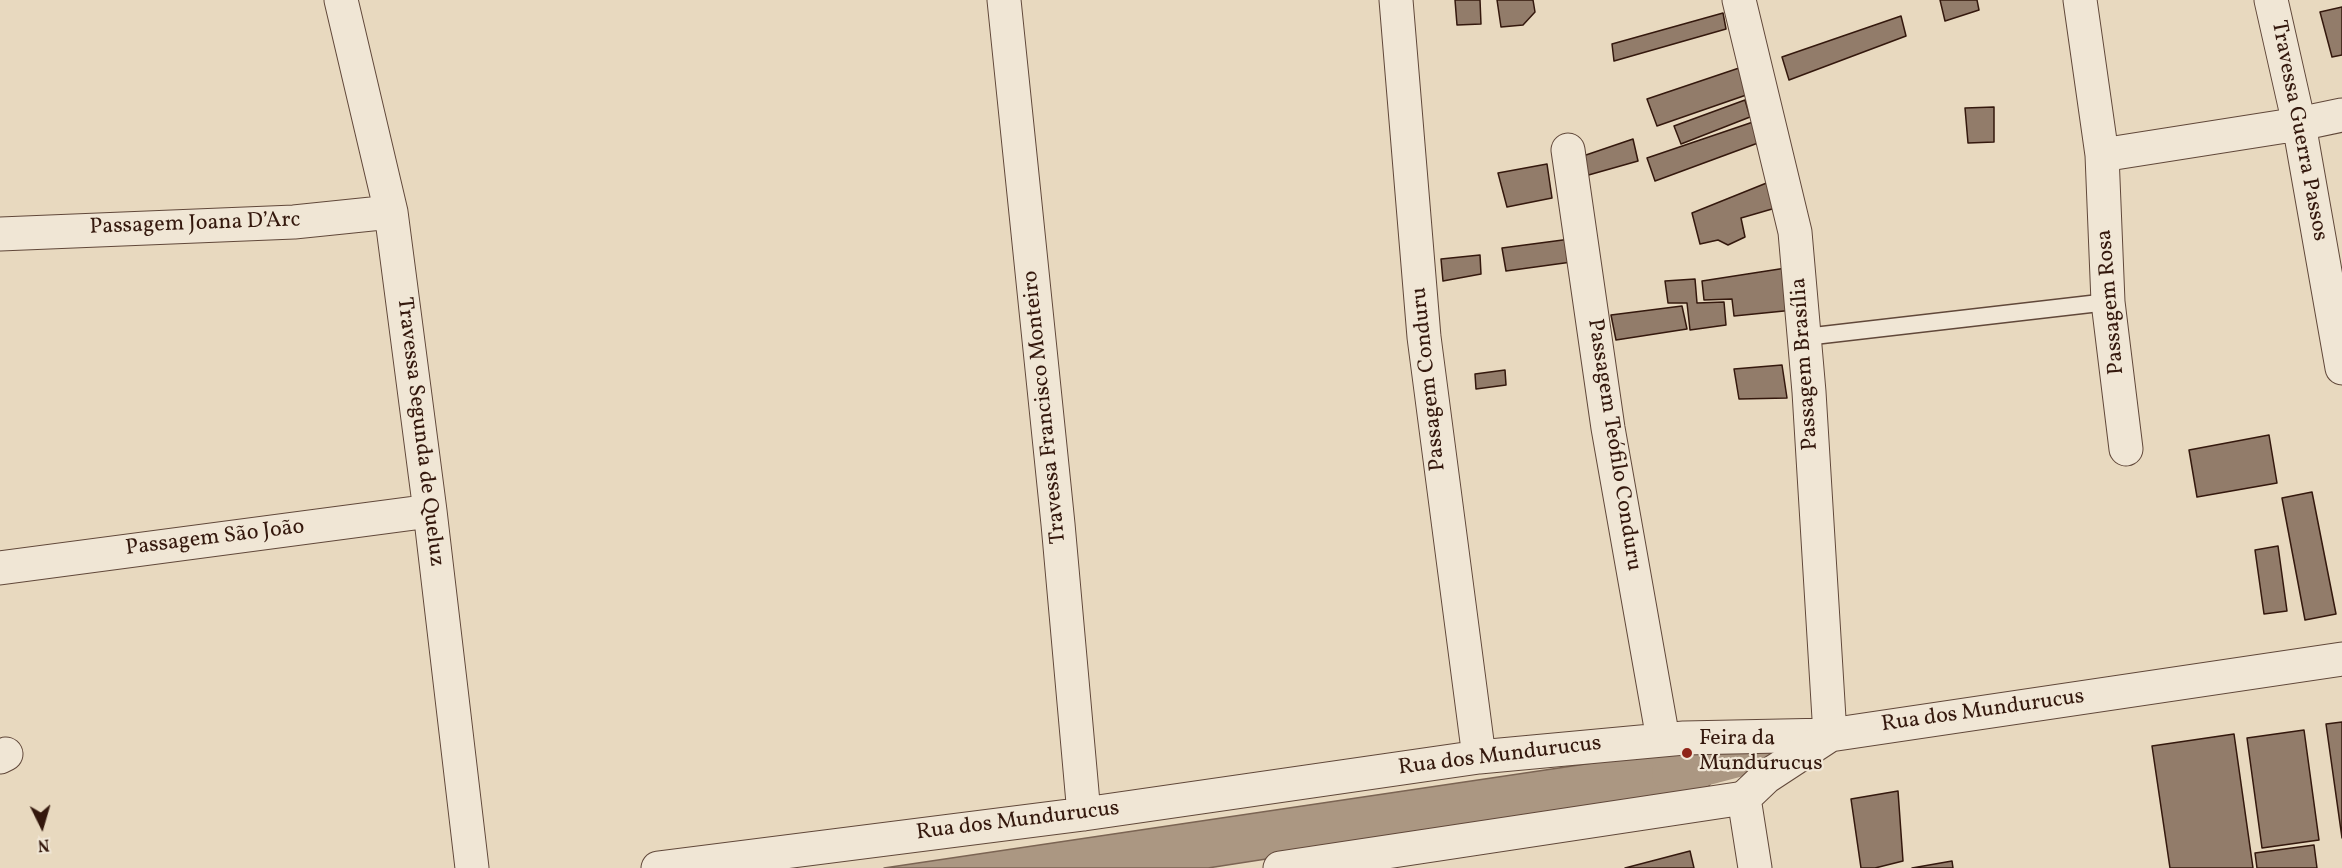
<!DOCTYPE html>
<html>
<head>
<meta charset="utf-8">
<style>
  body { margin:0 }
  #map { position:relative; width:2342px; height:868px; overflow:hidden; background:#e8d9bf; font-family:Vollkorn,serif }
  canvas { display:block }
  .north { position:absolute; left:12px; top:796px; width:60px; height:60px; -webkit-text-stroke:4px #f0e6d5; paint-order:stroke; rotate:175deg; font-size:16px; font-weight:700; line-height:24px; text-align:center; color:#34180d }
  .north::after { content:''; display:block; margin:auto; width:21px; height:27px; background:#34180d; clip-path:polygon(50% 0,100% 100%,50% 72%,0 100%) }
</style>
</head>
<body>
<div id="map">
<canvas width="2342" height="868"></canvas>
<div class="north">N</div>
</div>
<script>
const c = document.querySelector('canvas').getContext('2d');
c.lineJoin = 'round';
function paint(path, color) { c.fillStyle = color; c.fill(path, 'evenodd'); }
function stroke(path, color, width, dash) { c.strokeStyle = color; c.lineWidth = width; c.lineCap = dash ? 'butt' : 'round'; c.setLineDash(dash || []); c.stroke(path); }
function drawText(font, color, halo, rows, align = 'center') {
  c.font = font + ' Vollkorn,serif'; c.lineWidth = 4.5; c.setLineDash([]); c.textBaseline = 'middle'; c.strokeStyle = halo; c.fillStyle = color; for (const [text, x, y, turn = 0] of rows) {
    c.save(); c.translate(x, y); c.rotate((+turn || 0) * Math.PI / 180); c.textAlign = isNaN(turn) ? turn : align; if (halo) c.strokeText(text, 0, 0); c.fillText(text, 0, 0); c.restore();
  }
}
const water = new Path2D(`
  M 1714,745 L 1719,769 L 1706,791 L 1208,868 L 884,868 Z`);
const canal = new Path2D(`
  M 1670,773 L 1703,768 L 1809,740`);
const building = new Path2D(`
  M 1455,0 L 1480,0 L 1481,24 L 1457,25 Z
  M 1497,0 L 1533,0 L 1535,12 L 1523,25 L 1501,27 Z
  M 1940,0 L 1977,0 L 1979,10 L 1945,21 Z
  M 2342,7 L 2342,55 L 2332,57 L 2320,12 Z
  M 1723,13 L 1726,29 L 1614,61 L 1612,44 Z
  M 1901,16 L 1906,36 L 1789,80 L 1782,57 Z
  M 1745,66 L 1752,93 L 1657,126 L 1647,99 Z
  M 1745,100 L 1750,117 L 1681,144 L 1674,126 Z
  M 1994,107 L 1994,142 L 1968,143 L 1965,108 Z
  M 1753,122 L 1758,143 L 1655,181 L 1647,158 Z
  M 1633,139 L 1638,161 L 1585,176 L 1583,156 Z
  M 1547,164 L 1552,198 L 1507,207 L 1498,173 Z
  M 1774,180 L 1779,207 L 1741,218 L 1745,237 L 1728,245 L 1718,240 L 1700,244 L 1692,213 Z
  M 1578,238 L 1579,261 L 1506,271 L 1502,248 Z
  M 1480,255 L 1481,274 L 1443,281 L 1441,259 Z
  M 1786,268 L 1794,310 L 1734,316 L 1732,299 L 1704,300 L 1702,281 Z
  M 1695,279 L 1697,303 L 1724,302 L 1726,325 L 1690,330 L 1687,303 L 1668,303 L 1665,281 Z
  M 1682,306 L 1687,329 L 1616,340 L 1611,315 Z
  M 1782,365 L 1787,398 L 1739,399 L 1734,369 Z
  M 1505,370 L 1506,385 L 1476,389 L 1475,374 Z
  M 2269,435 L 2277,483 L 2197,497 L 2189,450 Z
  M 2312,492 L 2336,614 L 2305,620 L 2282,498 Z
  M 2278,546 L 2287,611 L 2264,614 L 2255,550 Z
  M 2342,722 L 2342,838 L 2326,724 Z
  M 2304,730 L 2319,840 L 2262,848 L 2247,738 Z
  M 2234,734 L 2253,868 L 2170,868 L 2152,746 Z
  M 1898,791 L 1903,861 L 1875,868 L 1861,868 L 1851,799 Z
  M 2314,845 L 2317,868 L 2257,868 L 2255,853 Z
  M 1690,851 L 1694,868 L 1625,868 Z
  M 1952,861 L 1953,868 L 1912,868 Z`);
const service = new Path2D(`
  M 1805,337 L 2108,302`);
const minor = new Path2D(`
  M 341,0 L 391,212 L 430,511 L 472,868
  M 1004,0 L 1058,524 L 1084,814
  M 1396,0 L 1424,337 L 1479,757
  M 2080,0 L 2102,155 L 2108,302 L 2126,449
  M 2271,0 L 2299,124 L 2342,368
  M 1568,150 L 1608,428 L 1663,739
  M 2102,155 L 2299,124 L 2342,115
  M 0,234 L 294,222 L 391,212
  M 0,568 L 430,511
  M 0,757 L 6,754
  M 658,868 L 1084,814 L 1479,757 L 1684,738 L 1830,735 L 1809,392 L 1795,232 L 1739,0
  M 1280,868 L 1744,798`);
const tertiary = new Path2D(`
  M 1755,868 L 1744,798 L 1766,777 L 1830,735 L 2342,659`);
const markers = [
  [1687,753,6,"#8f2418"]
];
const streetNames = [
  ["Travessa Guerra Passos",2298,131,79],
  ["Passagem Joana D’Arc",195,225,-2],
  ["Passagem Rosa",2112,302,-95],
  ["Passagem Brasília",1806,364,-94],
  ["Passagem Conduru",1430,379,-96],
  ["Travessa Francisco Monteiro",1046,407,-96],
  ["Travessa Segunda de Queluz",419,432,83],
  ["Passagem Teófilo Conduru",1613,445,81],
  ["Passagem São João",215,539,-7],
  ["Rua dos Mundurucus",1983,712,-8],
  ["Rua dos Mundurucus",1500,757,-7],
  ["Rua dos Mundurucus",1018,822,-7]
];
const poiNames = [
  ["Feira da",1699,740],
  ["Mundurucus",1699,765]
];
paint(water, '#ab9782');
stroke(water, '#7b6453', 1.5);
stroke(canal, '#ab9782', 36);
paint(building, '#927c6a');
stroke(building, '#34180d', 1.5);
stroke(service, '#61483a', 19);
stroke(minor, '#61483a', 35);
stroke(tertiary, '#61483a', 35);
stroke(service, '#f0e6d5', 16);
stroke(minor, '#f0e6d5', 33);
stroke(tertiary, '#f0e6d5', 33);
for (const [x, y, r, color] of markers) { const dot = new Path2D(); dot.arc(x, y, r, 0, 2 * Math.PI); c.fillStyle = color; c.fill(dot); stroke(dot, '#f0e6d5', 2); }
drawText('22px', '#34180d', '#f0e6d5', streetNames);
drawText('22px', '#34180d', '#f0e6d5', poiNames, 'left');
</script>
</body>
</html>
